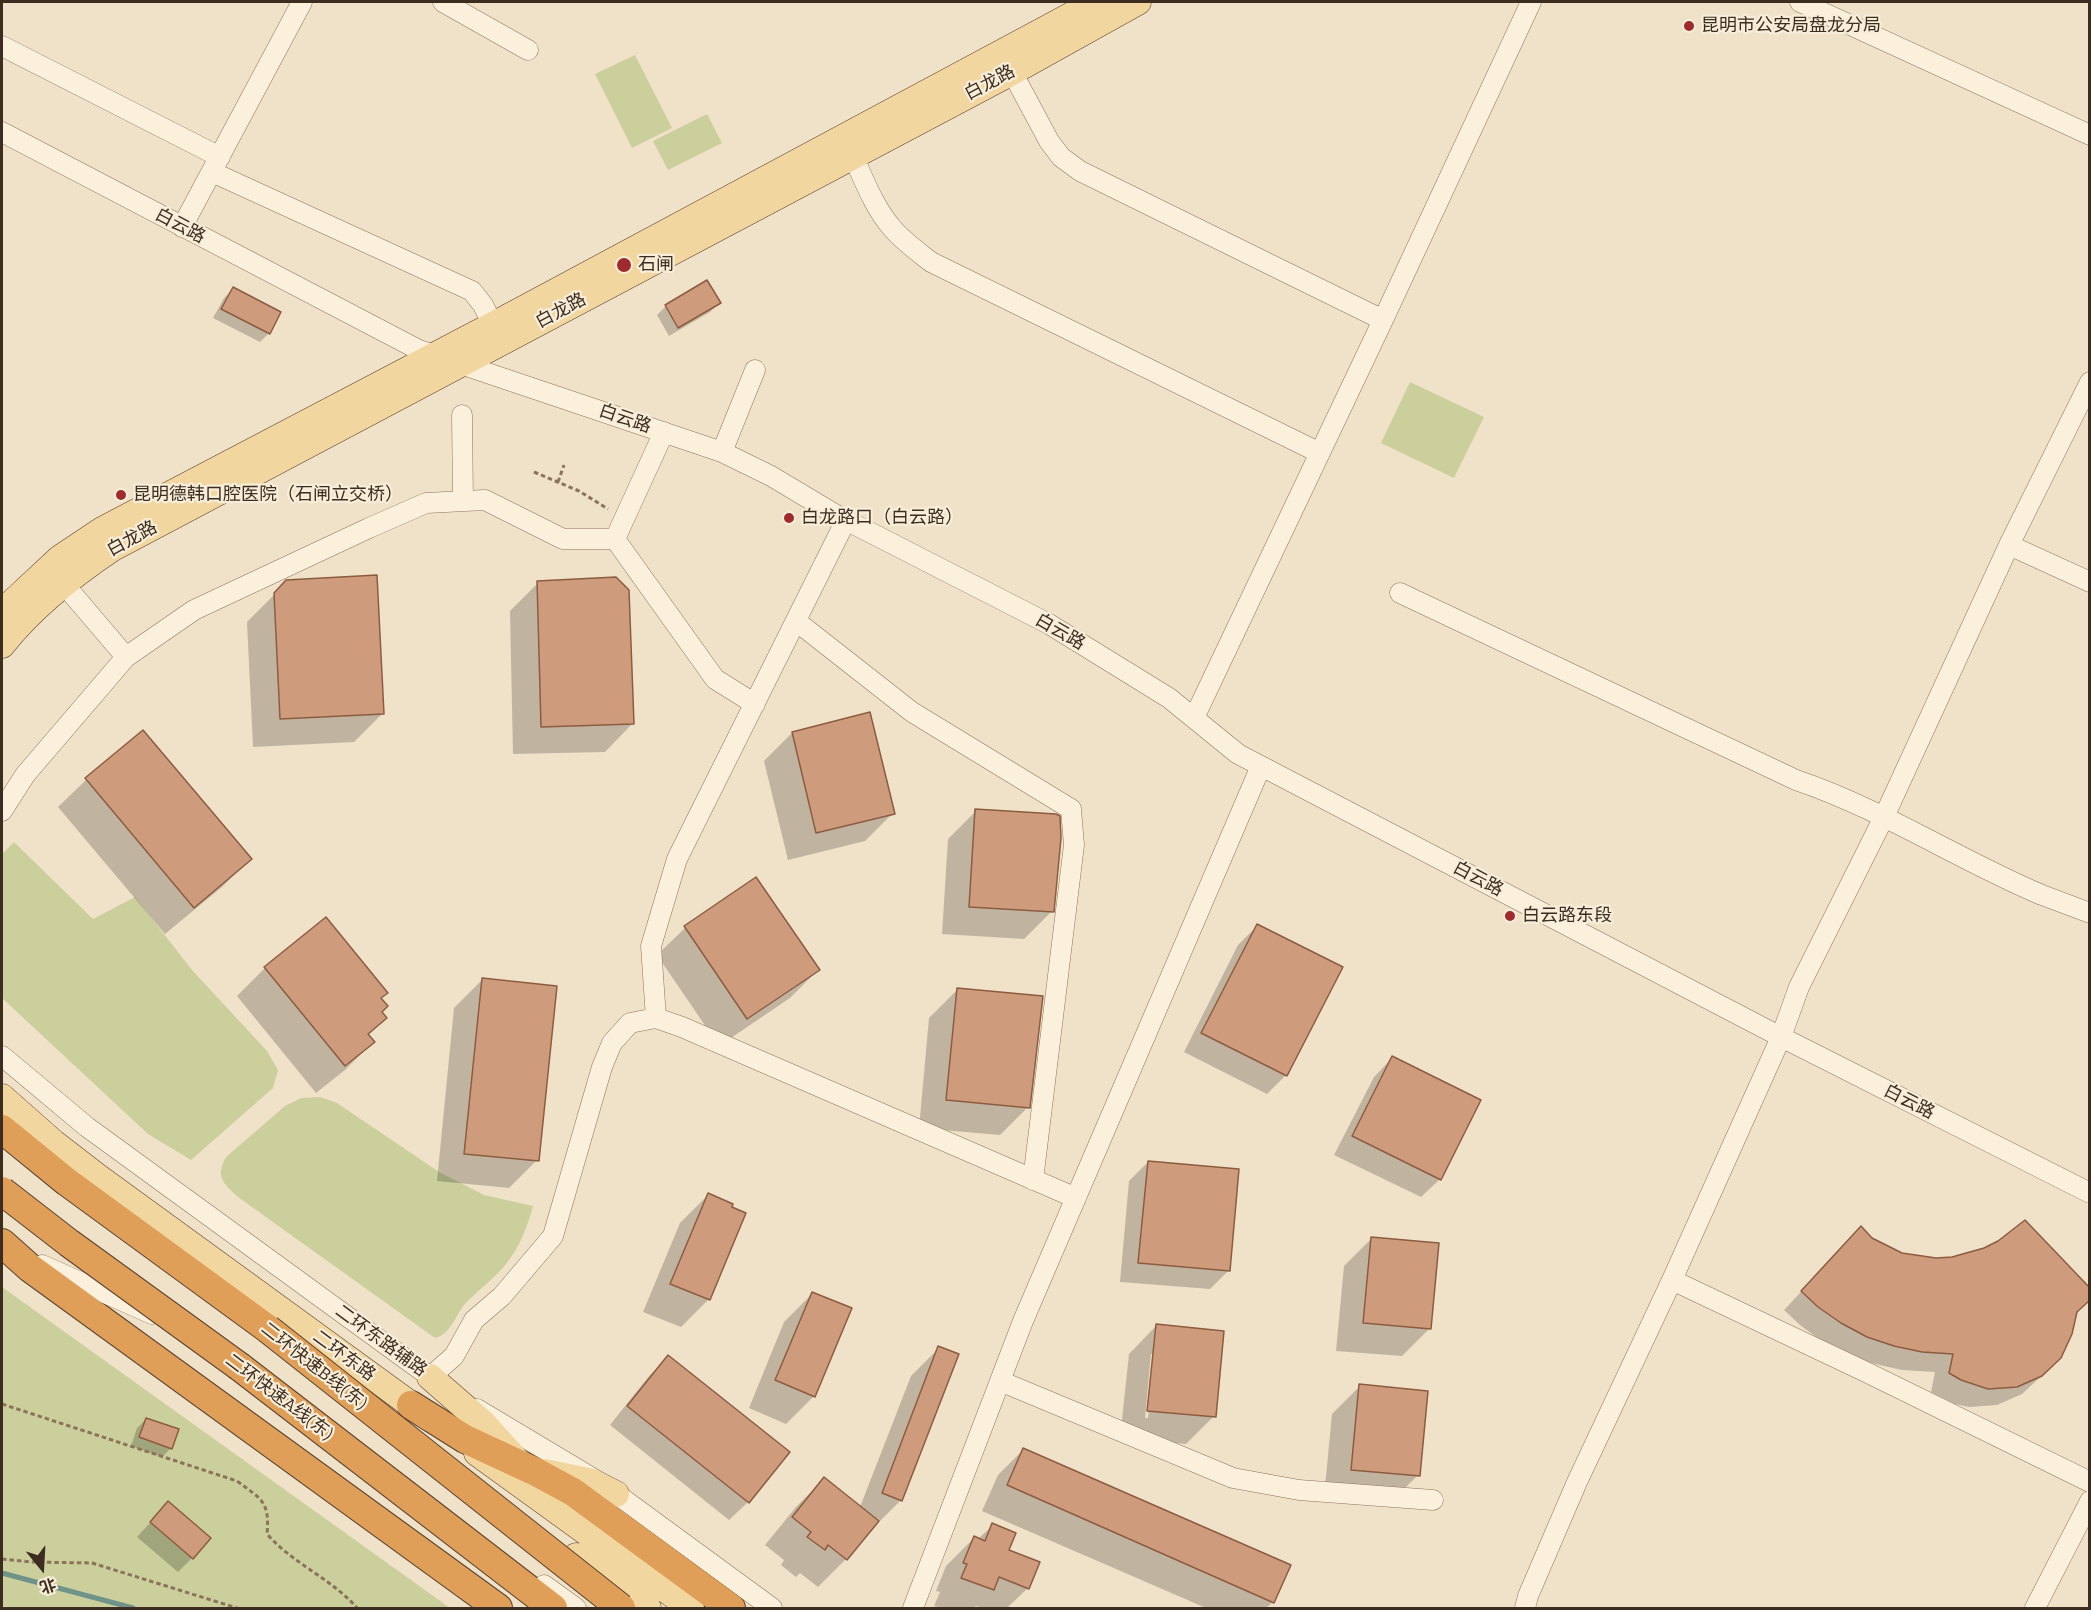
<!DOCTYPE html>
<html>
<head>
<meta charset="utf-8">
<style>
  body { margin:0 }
  #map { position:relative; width:2091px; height:1610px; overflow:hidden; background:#f0e2c8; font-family:"Zilla Slab","Noto Sans SC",serif }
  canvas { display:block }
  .frame { position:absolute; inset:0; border:3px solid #3d2d20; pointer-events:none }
  .north { position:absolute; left:12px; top:1538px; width:60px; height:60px; -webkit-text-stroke:4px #f7edd8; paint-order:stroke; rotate:162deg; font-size:16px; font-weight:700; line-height:24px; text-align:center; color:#3d2d20 }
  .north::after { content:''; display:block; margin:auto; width:21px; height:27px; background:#3d2d20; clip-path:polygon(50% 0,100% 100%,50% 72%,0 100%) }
</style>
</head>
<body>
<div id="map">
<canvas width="2091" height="1610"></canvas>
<div class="frame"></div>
<div class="north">北</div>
</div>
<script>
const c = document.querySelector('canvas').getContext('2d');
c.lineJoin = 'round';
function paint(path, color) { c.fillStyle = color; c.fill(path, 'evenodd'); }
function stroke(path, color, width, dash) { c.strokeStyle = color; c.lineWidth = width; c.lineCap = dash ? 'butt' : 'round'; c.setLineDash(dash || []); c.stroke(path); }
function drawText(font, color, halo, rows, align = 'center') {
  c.font = font + ' "Zilla Slab","Noto Sans SC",serif'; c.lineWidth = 4.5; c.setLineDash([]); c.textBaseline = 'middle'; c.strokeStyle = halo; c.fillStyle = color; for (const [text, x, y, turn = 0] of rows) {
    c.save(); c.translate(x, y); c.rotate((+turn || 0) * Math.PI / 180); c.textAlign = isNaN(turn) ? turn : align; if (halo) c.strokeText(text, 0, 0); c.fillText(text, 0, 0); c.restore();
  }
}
const green = new Path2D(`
  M 635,55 L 672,128 L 632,148 L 595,74 Z
  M 707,114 L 722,143 L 668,170 L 653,141 Z
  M 1410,382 L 1484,417 L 1454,478 L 1381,443 Z
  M 14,842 L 93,919 L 135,897 L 192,970 L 267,1051 L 278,1070 L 273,1088 L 191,1160 L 148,1134 L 2,998 L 2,854 Z
  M 320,1097 L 337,1103 L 439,1172 L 484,1195 L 533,1206 C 526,1232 516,1256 496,1275 C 486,1285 474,1294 465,1304 C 454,1317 452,1333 435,1338 L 238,1197 C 223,1183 215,1177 226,1157 L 285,1106 L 301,1098 Z
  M 2,1287 L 450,1608 L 12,1608 L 2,1606 Z`);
const shadow = new Path2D(`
  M 233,289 L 269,333 L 260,342 L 213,318 L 224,298 Z
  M 719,303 L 710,312 L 669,336 L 657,315 L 666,306 Z
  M 287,582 L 382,714 L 354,742 L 253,747 L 247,622 Z
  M 538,583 L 632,724 L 605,752 L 513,754 L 510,611 Z
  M 143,732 L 250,859 L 222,887 L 165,934 L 58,807 L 86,780 Z
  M 792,733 L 893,813 L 865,841 L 788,860 L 764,761 Z
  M 976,811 L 1052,911 L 1024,939 L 942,934 L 948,839 Z
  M 756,879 L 818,970 L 790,998 L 719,1046 L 657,955 L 685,928 Z
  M 1257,926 L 1286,1075 L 1267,1094 L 1184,1052 L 1238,945 Z
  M 265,968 L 380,999 L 380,1012 L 385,1018 L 368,1036 L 373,1042 L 345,1070 L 316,1093 L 237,996 Z
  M 482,980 L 537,1160 L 509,1188 L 437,1181 L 454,1008 Z
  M 957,990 L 1028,1107 L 1000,1135 L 919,1128 L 929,1018 Z
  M 1392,1058 L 1440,1179 L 1421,1197 L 1334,1155 L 1374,1077 Z
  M 1148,1162 L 1228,1271 L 1210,1289 L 1120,1282 L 1129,1181 Z
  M 708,1195 L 709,1299 L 681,1327 L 643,1312 L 680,1223 Z
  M 1861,1228 L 1871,1239 L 1901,1254 L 2075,1314 L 2051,1367 L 2022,1394 L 1997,1405 L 1969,1407 L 1955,1404 L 1931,1392 L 1935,1372 L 1902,1370 L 1875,1364 L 1848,1355 L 1823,1342 L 1800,1325 L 1784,1310 Z
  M 1372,1238 L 1430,1328 L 1402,1356 L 1336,1351 L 1344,1266 Z
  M 812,1294 L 814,1396 L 786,1424 L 749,1408 L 784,1322 Z
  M 1156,1326 L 1214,1416 L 1186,1444 L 1120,1438 L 1129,1354 ZM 1151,1354 L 1154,1354 L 1148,1418 L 1145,1418 Z
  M 939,1348 L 901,1500 L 873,1528 L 871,1527 L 846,1559 L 818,1587 L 800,1573 L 796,1577 L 781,1565 L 784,1560 L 765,1545 L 796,1507 L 824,1479 L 860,1507 L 911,1376 Z
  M 668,1357 L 748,1502 L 729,1520 L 610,1425 L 649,1376 Z
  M 1360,1386 L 1418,1475 L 1390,1503 L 1324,1497 L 1332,1414 Z
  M 146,1419 L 171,1448 L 162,1457 L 131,1446 L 137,1428 Z
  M 1023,1450 L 1273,1602 L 1266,1608 L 1206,1608 L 982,1511 L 998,1475 Z
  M 168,1503 L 192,1558 L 178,1572 L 137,1537 Z
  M 993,1525 L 1028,1588 L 1007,1608 L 981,1608 L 976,1606 L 974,1608 L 942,1608 L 934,1606 L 940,1592 L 936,1591 L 946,1566 L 974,1538 L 978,1539 Z`);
const stream = new Path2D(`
  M 2,1573 L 133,1608`);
const building = new Path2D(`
  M 707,280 L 721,303 L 678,328 L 665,305 Z
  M 233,287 L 281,312 L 270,334 L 221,309 Z
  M 377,575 L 384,714 L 280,719 L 274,593 L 286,580 Z
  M 616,577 L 629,590 L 634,724 L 541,727 L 537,581 Z
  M 870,712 L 895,814 L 816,833 L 792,732 Z
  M 143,730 L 252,859 L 194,908 L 85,778 Z
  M 975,809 L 1056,814 L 1060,816 L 1061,838 L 1054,912 L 969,907 Z
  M 756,877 L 820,970 L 747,1019 L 684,926 Z
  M 326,917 L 388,993 L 381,998 L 388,1006 L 382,1012 L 387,1018 L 368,1034 L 375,1042 L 345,1066 L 264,967 Z
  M 1257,924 L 1343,967 L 1287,1076 L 1201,1033 Z
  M 482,978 L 557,986 L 539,1161 L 464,1154 Z
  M 957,988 L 1043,996 L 1030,1108 L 946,1100 Z
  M 1392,1056 L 1481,1100 L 1441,1180 L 1352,1136 Z
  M 1148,1161 L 1239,1169 L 1230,1271 L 1138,1263 Z
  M 708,1193 L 733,1204 L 732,1207 L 746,1213 L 710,1300 L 670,1284 Z
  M 2025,1220 L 2090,1288 L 2090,1300 L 2077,1312 L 2072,1334 L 2061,1358 L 2042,1376 L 2017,1387 L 1988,1389 L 1961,1380 L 1949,1373 L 1953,1354 L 1922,1352 L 1894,1346 L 1867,1337 L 1841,1323 L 1818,1307 L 1801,1291 L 1861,1226 L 1872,1238 L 1902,1253 L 1936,1258 L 1952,1257 L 1984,1248 L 1998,1241 Z
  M 1371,1237 L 1439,1243 L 1431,1329 L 1363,1323 Z
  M 812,1292 L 852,1308 L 815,1397 L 775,1380 Z
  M 1156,1324 L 1224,1331 L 1216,1417 L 1147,1411 Z
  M 938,1346 L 959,1354 L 902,1501 L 882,1493 Z
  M 668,1355 L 790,1452 L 749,1503 L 627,1406 Z
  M 1359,1384 L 1428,1391 L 1420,1476 L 1351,1470 Z
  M 146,1418 L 179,1429 L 172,1449 L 139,1437 Z
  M 1023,1448 L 1291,1565 L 1274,1603 L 1007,1485 Z
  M 824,1477 L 879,1521 L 847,1560 L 828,1545 L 825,1550 L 807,1537 L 811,1532 L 792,1517 Z
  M 168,1501 L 211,1538 L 193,1559 L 150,1522 Z
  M 992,1523 L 1016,1533 L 1009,1550 L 1040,1562 L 1029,1589 L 999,1577 L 994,1590 L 961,1578 L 967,1564 L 963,1563 L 974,1536 L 985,1541 Z`);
const path = new Path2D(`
  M 534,472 L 579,491 L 608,509
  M 558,482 L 564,465
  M 2,1404 L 237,1481 C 261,1499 270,1501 267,1534 C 293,1564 331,1578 357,1608
  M 2,1559 L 31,1562 L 92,1563 L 237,1608`);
const minor = new Path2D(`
  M 443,2 L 528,50
  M 1800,2 L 2090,135
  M 2,46 L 220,157
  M 1012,72 L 1049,141 L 1061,157 L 1080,171 L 1383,320
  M 2,132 L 419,350 L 722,452 L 771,476 L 838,516 L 1049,624 L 1169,698 L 1238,754 L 1781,1037 L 2090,1193
  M 853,156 C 864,180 874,207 892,228 C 903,241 917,251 931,262 L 1320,453
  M 212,172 L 472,291 L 483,305 L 493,325
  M 182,227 L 302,2
  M 462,415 L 463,501
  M 722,452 L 755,370
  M 615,539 L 664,432
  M 2009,545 L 2090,582
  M 63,583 L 126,657
  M 1400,593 L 1796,780 C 1882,809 1959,860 2042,895 C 2058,901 2074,907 2090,913
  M 796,621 L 912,712 L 1071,809 L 1074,845 L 1033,1180
  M 1194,718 L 1383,320 L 1531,2
  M 2,811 L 25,775 L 126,657 L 194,610 L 369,528 L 426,503 L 485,500 L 563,539 L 615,539 L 715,679 L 755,704
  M 656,1018 L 651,946 L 677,859 L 846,520
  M 2,1056 L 87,1127 L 440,1384
  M 42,1265 L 152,1314
  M 1672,1280 L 1866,1372 L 2090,1482
  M 430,1377 L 454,1356 L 474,1320 L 502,1296 L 553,1236 L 602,1067 L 612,1043 L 630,1023 L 656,1018 L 682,1027 L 1076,1198
  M 1000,1381 L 1233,1478 L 1299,1490 L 1433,1500
  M 477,1409 L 604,1485 L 772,1608
  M 544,1585 L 576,1608
  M 913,1608 L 1023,1321 L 1261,766
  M 1525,1608 L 1528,1596 L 1577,1482 L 1672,1280 L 1781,1037 L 1799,987 L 1884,817 L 2009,545 L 2090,382
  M 2035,1608 L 2090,1501`);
const major = new Path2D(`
  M 2,612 L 60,558 L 102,530 L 512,315 L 1096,2
  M 2,645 C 33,606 71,576 113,548 L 1012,72 L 1138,2
  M 2,1097 L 54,1143 L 98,1177 L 428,1417
  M 430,1377 L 483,1423 L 521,1465
  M 477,1453 L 691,1608
  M 545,1472 L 592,1482 L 616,1494
  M 576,1556 L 648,1608`);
const highway = new Path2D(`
  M 2,1129 L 67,1182 L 268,1329
  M 2,1243 L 30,1268 L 498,1608
  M 240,1367 L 553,1608
  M 411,1405 L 465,1439 L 536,1472 L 573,1492 L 731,1608`);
const highwayBridge = new Path2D(`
  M 2,1191 L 69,1243 L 240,1367
  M 268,1329 L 621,1608`);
const markers = [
  [1689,26,6,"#9d2b30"],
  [624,265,8,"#9d2b30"],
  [121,495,6,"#9d2b30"],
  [789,518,6,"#9d2b30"],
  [1510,916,6,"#9d2b30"]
];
const poiNames = [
  ["昆明市公安局盘龙分局",1701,26],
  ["石闸",638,265],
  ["昆明德韩口腔医院（石闸立交桥）",133,495],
  ["白龙路口（白云路）",801,518],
  ["白云路东段",1522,916]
];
const streetNames = [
  ["白龙路",990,83,-28],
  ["白云路",180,226,28],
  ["白龙路",561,311,-28],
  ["白云路",625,419,19],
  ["白龙路",132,539,-29],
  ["白云路",1060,632,30],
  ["白云路",1478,879,28],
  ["白云路",1909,1102,27],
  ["二环东路辅路",381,1341,36],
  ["二环东路",344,1356,36],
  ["二环快速B线(东)",314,1366,38],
  ["二环快速A线(东)",279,1397,37]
];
paint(green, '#cacf9b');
paint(shadow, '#0003');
stroke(stream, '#6f9388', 5);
paint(building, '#ce9c7d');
stroke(building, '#8c5c41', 1.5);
stroke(minor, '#8c745c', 21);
stroke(major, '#5a4230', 27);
stroke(highway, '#5a4230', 30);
stroke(path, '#8c745c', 3, [4.5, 3]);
stroke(minor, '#faf0dc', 20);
stroke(major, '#f2d6a0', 26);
stroke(highway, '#df9f59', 28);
stroke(highwayBridge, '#5a4230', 30, []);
stroke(highwayBridge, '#df9f59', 28);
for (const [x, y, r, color] of markers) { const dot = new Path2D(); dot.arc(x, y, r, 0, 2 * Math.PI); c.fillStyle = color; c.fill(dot); stroke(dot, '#f7edd8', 2); }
drawText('18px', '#3d2d20', '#f7edd8', poiNames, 'left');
drawText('18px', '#3d2d20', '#f7edd8', streetNames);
</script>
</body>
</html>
